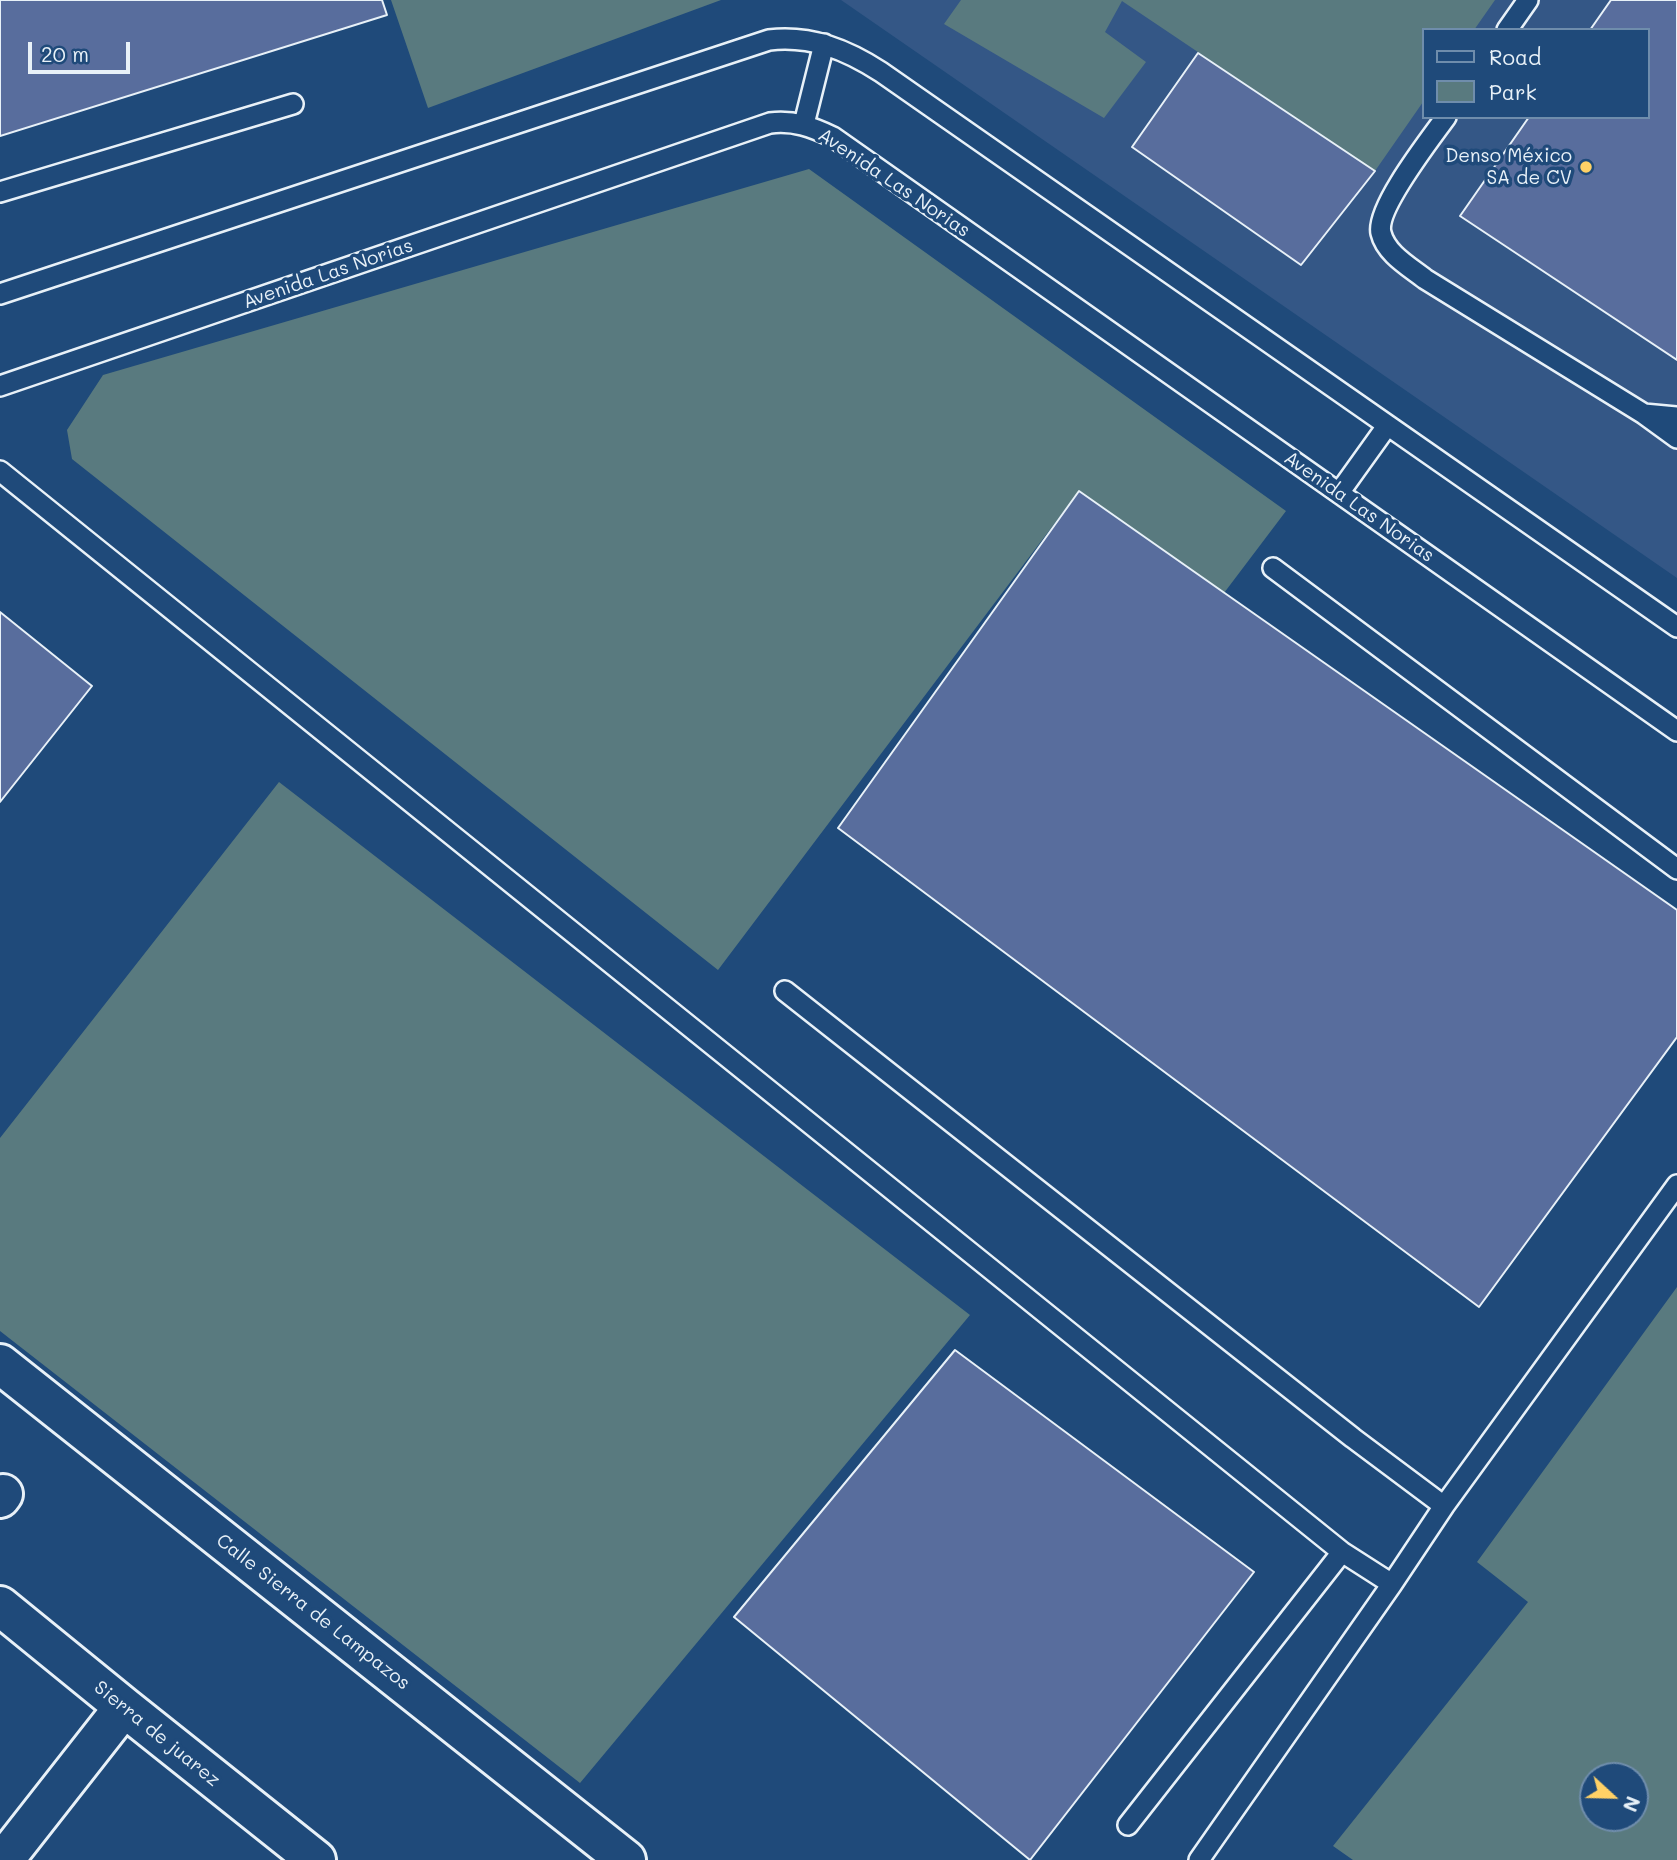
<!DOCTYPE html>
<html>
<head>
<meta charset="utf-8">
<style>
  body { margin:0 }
  #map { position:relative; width:1677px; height:1860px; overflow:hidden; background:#1f4a7a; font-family:Mali,sans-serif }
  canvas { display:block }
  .legend { position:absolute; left:1422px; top:28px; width:228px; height:91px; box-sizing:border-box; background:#1f4a7a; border:2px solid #6f8dac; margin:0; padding:9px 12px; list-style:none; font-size:21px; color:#e8f1f8 }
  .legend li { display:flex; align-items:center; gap:14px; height:35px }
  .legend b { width:35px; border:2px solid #6f8dac }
  .north { position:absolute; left:1579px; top:1762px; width:70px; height:70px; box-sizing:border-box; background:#1f4a7a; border:2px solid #6f8dac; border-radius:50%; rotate:112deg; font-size:19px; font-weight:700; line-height:28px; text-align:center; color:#e8f1f8 }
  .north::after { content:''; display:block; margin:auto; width:24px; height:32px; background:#ffd166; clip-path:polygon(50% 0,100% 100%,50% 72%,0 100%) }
  .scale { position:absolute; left:28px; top:42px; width:102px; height:32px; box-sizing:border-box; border:4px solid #e8f1f8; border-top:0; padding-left:9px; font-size:21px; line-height:24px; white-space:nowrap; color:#e8f1f8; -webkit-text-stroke:5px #1f4a7a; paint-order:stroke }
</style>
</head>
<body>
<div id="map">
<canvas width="1677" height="1860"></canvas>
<ul class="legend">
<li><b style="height:9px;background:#1f4a7a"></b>Road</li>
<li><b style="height:19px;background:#597a7f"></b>Park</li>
</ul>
<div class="north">N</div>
<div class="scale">20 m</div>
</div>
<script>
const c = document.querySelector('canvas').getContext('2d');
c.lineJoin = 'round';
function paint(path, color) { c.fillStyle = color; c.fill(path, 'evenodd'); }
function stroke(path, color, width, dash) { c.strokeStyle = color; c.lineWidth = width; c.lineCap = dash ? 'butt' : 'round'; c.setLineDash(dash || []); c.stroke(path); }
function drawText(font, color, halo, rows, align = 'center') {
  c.font = font + ' Mali,sans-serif'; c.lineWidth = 7; c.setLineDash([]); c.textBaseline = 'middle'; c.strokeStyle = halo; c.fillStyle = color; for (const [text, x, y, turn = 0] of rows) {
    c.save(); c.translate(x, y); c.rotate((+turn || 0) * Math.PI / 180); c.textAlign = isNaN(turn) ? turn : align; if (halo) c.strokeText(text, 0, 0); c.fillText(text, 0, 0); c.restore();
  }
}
const built = new Path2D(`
  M 841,0 L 1677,0 L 1677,578 ZM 1423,30 L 1647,30 L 1647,117 L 1423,117 Z`);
const green = new Path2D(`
  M 391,0 L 721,0 L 428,108 Z
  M 961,0 L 1495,0 L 1474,30 L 1423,30 L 1423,102 L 1375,171 L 1122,1 L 1105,32 L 1146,62 L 1104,118 L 944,24 Z
  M 809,169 L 1286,511 L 1224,593 L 1079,491 L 718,970 L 72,459 L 67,430 L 103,375 Z
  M 279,782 L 970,1315 L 580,1783 L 0,1331 L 0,1138 Z
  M 1677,1287 L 1677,1860 L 1353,1860 L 1333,1846 L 1528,1602 L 1477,1562 ZM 1593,1776 L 1635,1776 L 1635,1818 L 1593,1818 Z`);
const building = new Path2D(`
  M 0,0 L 382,0 L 387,15 L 0,136 Z
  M 1611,0 L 1677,0 L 1677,360 L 1460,216 L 1529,117 L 1647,117 L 1647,30 L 1590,30 Z
  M 1198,53 L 1375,171 L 1301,265 L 1132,147 Z
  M 1079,491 L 1677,910 L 1677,1037 L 1479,1307 L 838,828 Z
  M 0,612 L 92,686 L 0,802 Z
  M 955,1350 L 1254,1572 L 1030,1860 L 734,1617 Z`);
const service = new Path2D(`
  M 1507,30 L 1528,0
  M 1446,117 C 1431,138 1375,209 1381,233 C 1386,254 1410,267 1425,279 L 1644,414 L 1677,438
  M 804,124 L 824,44
  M 0,192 L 293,104
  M 0,294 L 769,40 C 811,35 847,50 881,72 L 1677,627
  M 0,386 L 770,123 C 794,120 812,127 833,137 L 1677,731
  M 1644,414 L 1677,417
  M 0,471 L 1342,1552 L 1392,1584
  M 1339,493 L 1387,426
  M 1273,568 L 1677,869
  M 785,991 L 1353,1438 L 1444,1506
  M 1128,1825 L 1342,1552
  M 1199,1860 L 1392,1584 L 1444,1506 L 1677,1185`);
const minor = new Path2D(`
  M 0,1364 L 626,1860
  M 0,1498 L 3,1494
  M 0,1606 L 124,1707 L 316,1860
  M 4,1860 L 124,1707`);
const markers = [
  [1586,167,7,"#ffd166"]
];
const poiNames = [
  ["Denso México",1572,156],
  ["SA de CV",1572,178]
];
const streetNames = [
  ["Avenida Las Norias",894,183,34],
  ["Avenida Las Norias",328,274,-19],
  ["Avenida Las Norias",1359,507,35],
  ["Calle Sierra de Lampazos",313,1612,38],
  ["Sierra de juarez",157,1734,39]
];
paint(built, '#345786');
paint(green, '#597a7f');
paint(building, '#586d9d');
stroke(building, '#e8f1f8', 2);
stroke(service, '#e8f1f8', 24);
stroke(minor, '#e8f1f8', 44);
stroke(service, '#1f4a7a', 19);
stroke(minor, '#1f4a7a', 38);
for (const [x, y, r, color] of markers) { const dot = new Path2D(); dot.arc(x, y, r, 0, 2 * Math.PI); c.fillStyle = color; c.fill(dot); stroke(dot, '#1f4a7a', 2.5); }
drawText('19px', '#e8f1f8', '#1f4a7a', poiNames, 'right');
drawText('19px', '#e8f1f8', '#1f4a7a', streetNames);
</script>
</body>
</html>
